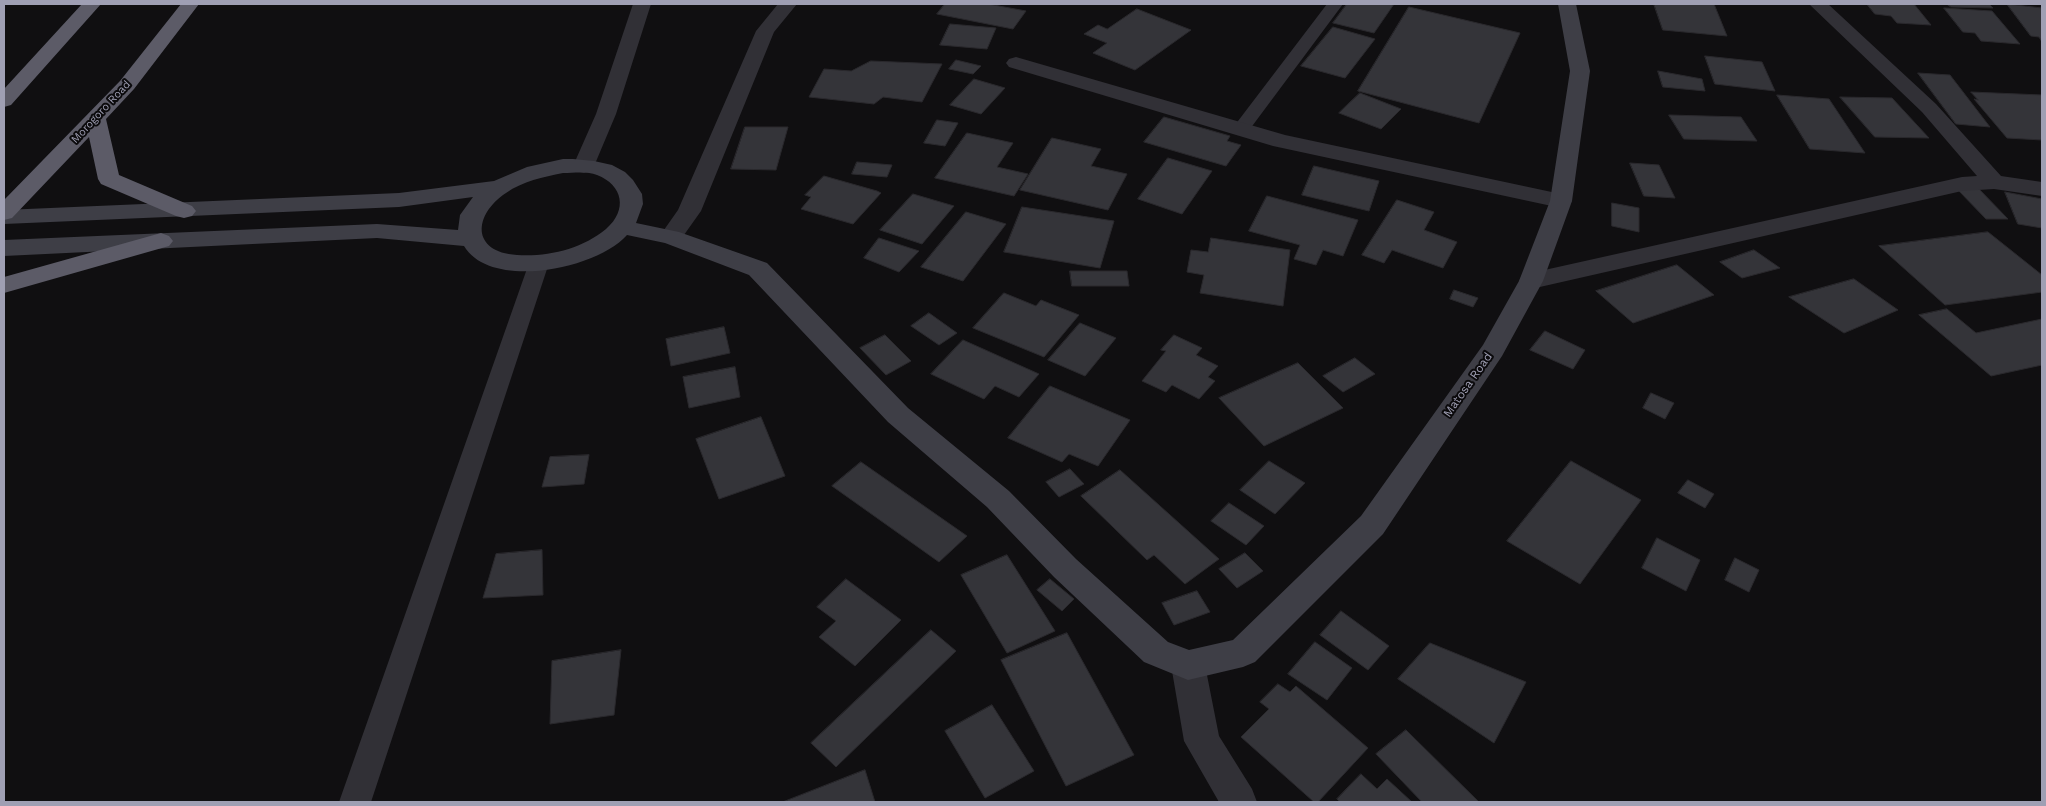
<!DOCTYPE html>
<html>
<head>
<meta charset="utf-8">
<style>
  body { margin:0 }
  #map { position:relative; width:2046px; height:806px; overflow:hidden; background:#100f11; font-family:"Work Sans",sans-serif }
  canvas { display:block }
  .frame { position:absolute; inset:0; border:5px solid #9f9fb3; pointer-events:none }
</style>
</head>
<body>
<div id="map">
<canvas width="2046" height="806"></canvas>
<div class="frame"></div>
</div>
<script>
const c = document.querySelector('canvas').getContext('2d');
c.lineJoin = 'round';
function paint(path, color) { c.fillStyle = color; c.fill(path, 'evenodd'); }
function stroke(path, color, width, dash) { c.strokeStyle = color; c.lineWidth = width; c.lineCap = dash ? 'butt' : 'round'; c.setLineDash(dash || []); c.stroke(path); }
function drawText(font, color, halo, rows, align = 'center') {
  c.font = font + ' "Work Sans",sans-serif'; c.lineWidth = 4; c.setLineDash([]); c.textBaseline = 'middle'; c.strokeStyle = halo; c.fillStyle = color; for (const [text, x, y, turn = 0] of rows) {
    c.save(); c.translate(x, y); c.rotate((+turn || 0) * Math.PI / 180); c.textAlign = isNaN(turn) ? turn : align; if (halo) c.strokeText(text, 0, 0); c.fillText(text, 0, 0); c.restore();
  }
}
const building = new Path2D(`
  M 945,4 L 988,4 L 1026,11 L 1013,29 L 937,14 Z
  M 1347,4 L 1394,4 L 1374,33 L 1333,23 Z
  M 1654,4 L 1714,4 L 1727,36 L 1663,30 Z
  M 1867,4 L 1914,4 L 1931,25 L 1897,23 L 1891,16 L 1875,14 Z
  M 1947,4 L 1989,4 L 1993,8 L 1951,7 Z
  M 2007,4 L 2042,8 L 2042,42 L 2039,37 L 2031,36 Z
  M 1409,7 L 1520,33 L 1479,123 L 1358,91 Z
  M 1944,8 L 1992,11 L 2020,44 L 1981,41 L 1975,33 L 1963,32 Z
  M 1137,9 L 1191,30 L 1135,70 L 1093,53 L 1107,43 L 1084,34 L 1098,25 L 1107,29 Z
  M 950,24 L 996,28 L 987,49 L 940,45 Z
  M 1333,27 L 1375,39 L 1345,78 L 1301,66 Z
  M 1705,56 L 1762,62 L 1775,91 L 1715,84 Z
  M 956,60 L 981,66 L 973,74 L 949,69 Z
  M 871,61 L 942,64 L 922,102 L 883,97 L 874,104 L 809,97 L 824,69 L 851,71 Z
  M 1658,71 L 1702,79 L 1705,91 L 1663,87 Z
  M 1918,73 L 1950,75 L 1990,127 L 1956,124 Z
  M 974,79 L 1005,88 L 981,114 L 950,105 Z
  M 1971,92 L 2042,95 L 2042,140 L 2007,138 L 1974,99 L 1978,100 Z
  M 1360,93 L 1401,109 L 1381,129 L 1339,113 Z
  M 1777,95 L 1829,99 L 1865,153 L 1810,149 Z
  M 1840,97 L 1892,98 L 1929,138 L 1875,137 Z
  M 1669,115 L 1741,117 L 1757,141 L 1684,139 Z
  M 1164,117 L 1230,136 L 1227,141 L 1241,145 L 1226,166 L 1144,142 Z
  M 937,120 L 958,123 L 945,146 L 924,143 Z
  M 745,127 L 788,127 L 776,170 L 731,169 Z
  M 967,133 L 1013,143 L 997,167 L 1028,174 L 1014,196 L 935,178 Z
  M 1052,138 L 1101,149 L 1091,166 L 1127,174 L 1108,210 L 1020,190 Z
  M 1168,158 L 1212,171 L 1182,214 L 1138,199 Z
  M 857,162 L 892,165 L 887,177 L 852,174 Z
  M 1630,163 L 1659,165 L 1675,198 L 1644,196 Z
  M 1314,166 L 1379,181 L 1369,211 L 1302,195 Z
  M 824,176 L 877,191 L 881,193 L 853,224 L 801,209 L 811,197 L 805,195 Z
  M 1978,188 L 2008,219 L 1986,219 L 1957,189 Z
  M 2005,192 L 2042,199 L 2042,228 L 2018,224 Z
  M 913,194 L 954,206 L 922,244 L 880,230 Z
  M 1267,196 L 1358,220 L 1343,256 L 1323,250 L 1316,265 L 1294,259 L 1300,245 L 1249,231 Z
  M 1397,200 L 1434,212 L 1424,230 L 1457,242 L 1443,268 L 1392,250 L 1384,263 L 1362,255 Z
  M 1612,203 L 1639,208 L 1639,232 L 1612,226 Z
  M 1022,207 L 1114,221 L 1100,268 L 1004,252 Z
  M 966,212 L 1006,224 L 963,281 L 921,267 Z
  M 1988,232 L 2042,275 L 2042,292 L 1945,305 L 1879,246 Z
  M 879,238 L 919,251 L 899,272 L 864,258 Z
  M 1211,238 L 1290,250 L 1283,306 L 1200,293 L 1204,275 L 1187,272 L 1191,250 L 1208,252 Z
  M 1754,250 L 1780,268 L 1742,278 L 1720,262 Z
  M 1677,265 L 1714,295 L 1633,323 L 1596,291 Z
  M 1070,271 L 1127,271 L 1129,286 L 1072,286 Z
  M 1854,279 L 1898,310 L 1844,333 L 1789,297 Z
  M 1454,290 L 1478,298 L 1473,307 L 1450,299 Z
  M 1004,293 L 1036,306 L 1041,300 L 1079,315 L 1044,357 L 973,328 Z
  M 1947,309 L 1976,333 L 2042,319 L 2042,365 L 1991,376 L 1919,315 Z
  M 929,313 L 957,333 L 939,345 L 911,326 Z
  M 1080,323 L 1116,338 L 1085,376 L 1048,360 Z
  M 724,327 L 730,353 L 671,366 L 666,339 Z
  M 1545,331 L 1585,350 L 1573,369 L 1530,350 Z
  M 885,335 L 911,361 L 886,375 L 860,348 Z
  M 1174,335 L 1202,348 L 1196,355 L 1218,366 L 1208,377 L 1215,381 L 1199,399 L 1172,385 L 1166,392 L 1142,381 L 1166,351 L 1161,350 Z
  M 963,340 L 1039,374 L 1019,397 L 995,386 L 984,399 L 931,374 Z
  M 1355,358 L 1375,374 L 1343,392 L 1323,376 Z
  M 1298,363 L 1343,408 L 1264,446 L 1219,398 Z
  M 735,367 L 740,397 L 689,408 L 683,377 Z
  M 1050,386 L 1130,420 L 1098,466 L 1069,454 L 1062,462 L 1008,438 Z
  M 1651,393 L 1674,403 L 1665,419 L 1643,408 Z
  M 761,417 L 785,476 L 719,499 L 696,439 Z
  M 589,455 L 584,484 L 542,487 L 550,457 Z
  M 1269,461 L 1305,483 L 1275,514 L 1240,490 Z
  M 1571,461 L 1641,500 L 1580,584 L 1507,541 Z
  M 861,462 L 967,536 L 939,562 L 832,486 Z
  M 1070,469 L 1084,484 L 1059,497 L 1046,482 Z
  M 1120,470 L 1219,559 L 1185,584 L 1154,555 L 1147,560 L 1081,496 Z
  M 1688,480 L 1714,494 L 1705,508 L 1678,493 Z
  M 1229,503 L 1264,526 L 1246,545 L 1211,521 Z
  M 1657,538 L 1700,560 L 1686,591 L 1642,568 Z
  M 542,550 L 543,595 L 483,598 L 496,554 Z
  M 1245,553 L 1263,571 L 1237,588 L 1219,569 Z
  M 1007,555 L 1055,631 L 1007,653 L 961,575 Z
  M 1735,558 L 1759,570 L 1749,592 L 1725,580 Z
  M 846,579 L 901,620 L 855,666 L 819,637 L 836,621 L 817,607 Z
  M 1050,579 L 1074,599 L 1062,611 L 1037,590 Z
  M 1197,591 L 1210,612 L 1174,625 L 1162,603 Z
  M 1341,611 L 1389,646 L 1368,670 L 1320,635 Z
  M 931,630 L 956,651 L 836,767 L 811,743 Z
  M 1067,633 L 1134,755 L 1066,786 L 1001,660 Z
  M 1315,642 L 1352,668 L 1327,700 L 1288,674 Z
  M 1430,643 L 1526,682 L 1494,743 L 1398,679 Z
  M 621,650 L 614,715 L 550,724 L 552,661 Z
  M 1278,684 L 1290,692 L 1296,686 L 1368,748 L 1318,802 L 1314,802 L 1241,737 L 1269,709 L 1260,702 Z
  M 992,705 L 1034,771 L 985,798 L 945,731 Z
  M 1406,730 L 1479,802 L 1422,802 L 1376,754 Z
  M 865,770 L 875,802 L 783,802 Z
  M 1361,774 L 1377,789 L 1387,779 L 1412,802 L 1340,802 L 1337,799 Z`);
const lane = new Path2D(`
  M 1327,4 L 1343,4 L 1247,133 L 1241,134 L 1235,133 L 1232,129 L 1235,125 Z
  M 539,256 L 546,258 L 549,263 L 371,802 L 339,802 L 529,263 L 532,258 Z`);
const street = new Path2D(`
  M 633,4 L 651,4 L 616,114 L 592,171 L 584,173 L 576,171 L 573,166 L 596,114 Z
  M 778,4 L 797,4 L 774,32 L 701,211 L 679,242 L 671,244 L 663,242 L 659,237 L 678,210 L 756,31 Z
  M 1809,4 L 1828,4 L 1936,104 L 2001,176 L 2042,182 L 2042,196 L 1994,189 L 1962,191 L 1531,289 L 1522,287 L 1519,281 L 1522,275 L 1531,273 L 1962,177 L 1977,176 L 1922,112 Z
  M 1016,57 L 1285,135 L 1561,194 L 1569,196 L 1572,201 L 1569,206 L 1561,208 L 1273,146 L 1009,67 L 1006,63 L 1009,59 Z
  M 1188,650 L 1200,654 L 1205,665 L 1219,736 L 1252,789 L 1257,802 L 1219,802 L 1184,741 L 1171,665 L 1176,654 Z`);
const secondary = new Path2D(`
  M 1558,4 L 1576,4 L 1590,71 L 1572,201 L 1543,281 L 1502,356 L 1383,534 L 1255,662 L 1243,667 L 1188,680 L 1144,662 L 1054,577 L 987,507 L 888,422 L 749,275 L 665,243 L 627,235 C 597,269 491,291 464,246 L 377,238 L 4,256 L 4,240 L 377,224 L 458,230 L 460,215 L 473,197 L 399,207 L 4,224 L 4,210 L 399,193 L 494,181 L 527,167 L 563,159 L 573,159 L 594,161 L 612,165 L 625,172 L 633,180 L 642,194 L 643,204 L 636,223 L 679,232 L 767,263 L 908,408 L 1009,491 L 1076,559 L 1168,642 L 1189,650 L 1233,640 L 1361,516 L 1483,345 L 1519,281 L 1550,201 L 1570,71 ZM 563,173 C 574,173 587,171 597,175 C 623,185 628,210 606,229 C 582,249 548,257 517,255 C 471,252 473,215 506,193 C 523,181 543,177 563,173 Z`);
const highway = new Path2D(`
  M 82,4 L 101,4 L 11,105 L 4,107 L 4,89 Z
  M 181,4 L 199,4 L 134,89 L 106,119 L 119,175 L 192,206 L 196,211 L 192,216 L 184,218 L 176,216 L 101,184 L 98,179 L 89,137 L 12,218 L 4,220 L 4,200 L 120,81 Z
  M 161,233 L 169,236 L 173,241 L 169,246 L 4,293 L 4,277 Z`);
const farStreetnames = [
  ["Morogoro Road",101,112,-47]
];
const streetNames = [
  ["Matosa Road",1468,385,-55]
];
paint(building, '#343439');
stroke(building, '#2a292d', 1);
paint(lane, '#313036');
paint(street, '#313036');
paint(secondary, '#3e3e46');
paint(highway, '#5c5b67');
drawText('11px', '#9f9fb3', '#0b0a0c', farStreetnames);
drawText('12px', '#9f9fb3', '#0b0a0c', streetNames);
</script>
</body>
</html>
